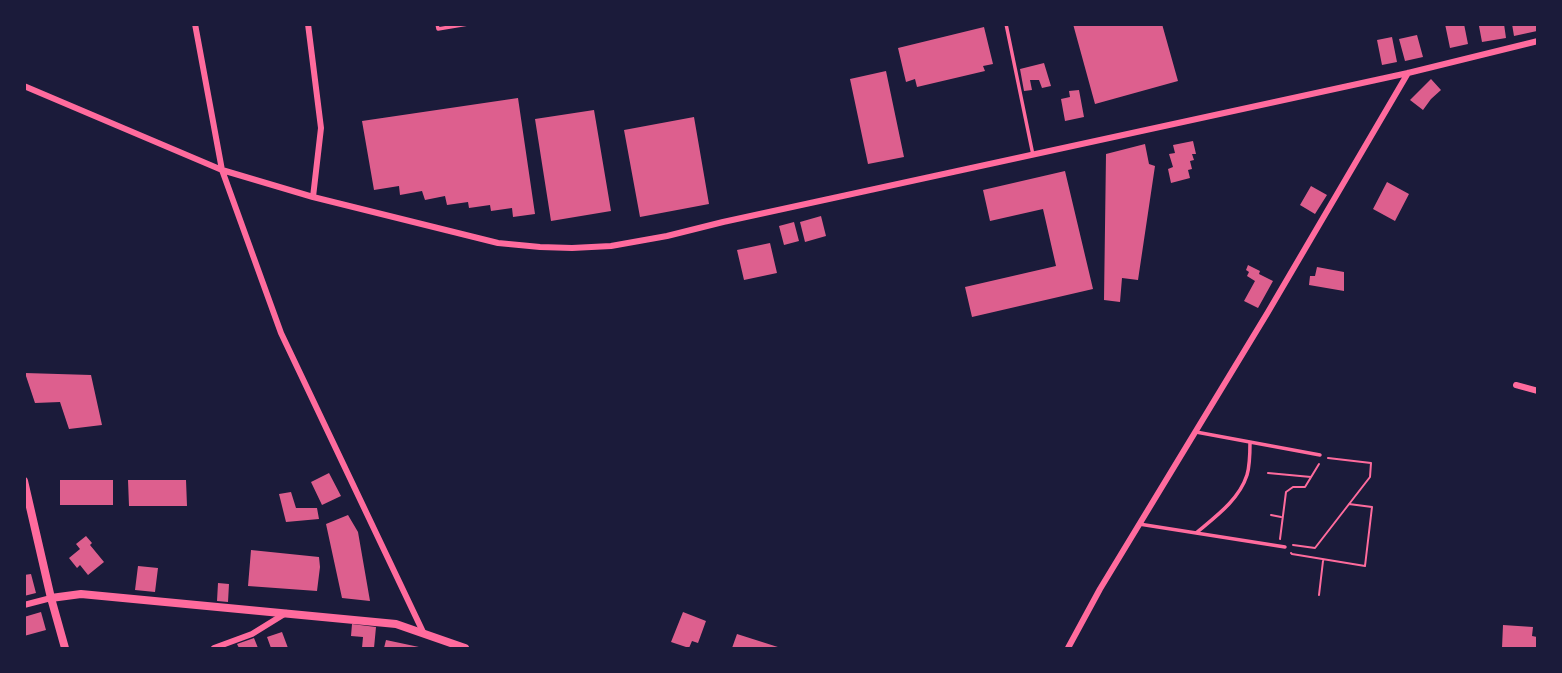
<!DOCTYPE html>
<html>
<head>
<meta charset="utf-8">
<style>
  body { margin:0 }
  #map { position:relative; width:1562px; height:673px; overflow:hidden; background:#1b1b3a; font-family:"Exo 2",sans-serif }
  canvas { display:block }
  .frame { position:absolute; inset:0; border:26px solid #1b1b3a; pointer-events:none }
</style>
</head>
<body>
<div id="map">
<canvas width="1562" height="673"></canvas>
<div class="frame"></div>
</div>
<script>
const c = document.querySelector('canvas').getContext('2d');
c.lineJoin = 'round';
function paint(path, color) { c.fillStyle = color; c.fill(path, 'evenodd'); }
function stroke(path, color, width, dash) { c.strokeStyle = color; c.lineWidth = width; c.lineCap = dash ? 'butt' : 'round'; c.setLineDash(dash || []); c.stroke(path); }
const building = new Path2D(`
  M 1073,24 L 1162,24 L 1178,81 L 1095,104 Z
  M 1445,24 L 1464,24 L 1468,44 L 1450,48 Z
  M 1486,24 L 1504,24 L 1506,38 L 1482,42 L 1479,26 Z
  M 1512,24 L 1537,24 L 1537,31 L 1514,36 Z
  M 984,27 L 993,64 L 983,66 L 985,71 L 917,87 L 915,79 L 906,82 L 898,48 Z
  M 1417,35 L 1423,57 L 1405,61 L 1399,39 Z
  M 1392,37 L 1397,62 L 1382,65 L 1377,40 Z
  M 1044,63 L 1051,86 L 1042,88 L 1039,80 L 1030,80 L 1032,90 L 1024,91 L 1020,69 Z
  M 886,71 L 904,157 L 868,164 L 850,79 Z
  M 1431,79 L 1441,90 L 1431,99 L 1423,110 L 1410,100 Z
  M 1079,90 L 1084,117 L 1065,121 L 1061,99 L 1070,97 L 1069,91 Z
  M 518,98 L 535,214 L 513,217 L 512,208 L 491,211 L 490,205 L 469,208 L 468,202 L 447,205 L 445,196 L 425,200 L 422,191 L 400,195 L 399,186 L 374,190 L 362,121 Z
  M 594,110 L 611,211 L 551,221 L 535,119 Z
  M 694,117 L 709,204 L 640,217 L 624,130 Z
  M 1193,141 L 1196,154 L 1192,154 L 1194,160 L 1190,161 L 1192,169 L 1188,170 L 1190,178 L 1171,183 L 1168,169 L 1173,167 L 1169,154 L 1175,153 L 1173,145 Z
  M 1145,144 L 1149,164 L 1155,166 L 1138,280 L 1122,278 L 1120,302 L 1104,300 L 1106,154 Z
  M 1065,171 L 1093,289 L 972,317 L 965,287 L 1056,266 L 1043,209 L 990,221 L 983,190 Z
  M 1387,182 L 1409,194 L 1395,221 L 1373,209 Z
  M 1311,186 L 1327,195 L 1315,214 L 1300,205 Z
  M 821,216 L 826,236 L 805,242 L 800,222 Z
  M 794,222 L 799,241 L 784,245 L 779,226 Z
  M 770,243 L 777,273 L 744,280 L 737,250 Z
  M 1248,265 L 1260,271 L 1259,274 L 1273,281 L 1258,308 L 1244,301 L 1255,281 L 1247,276 L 1249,272 L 1246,270 Z
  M 1317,267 L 1344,272 L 1344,291 L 1309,285 L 1310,276 L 1315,276 Z
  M 25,373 L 91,375 L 102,425 L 69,429 L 60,402 L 35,403 Z
  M 329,473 L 341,496 L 322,505 L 311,482 Z
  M 60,480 L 113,480 L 113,505 L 60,505 Z
  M 128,480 L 186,480 L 187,506 L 129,506 Z
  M 291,492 L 296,508 L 317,508 L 319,519 L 286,522 L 279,494 Z
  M 348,515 L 358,532 L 370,601 L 342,598 L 326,524 Z
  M 86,536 L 92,543 L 90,545 L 104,562 L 88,575 L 80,565 L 77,568 L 69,558 L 80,549 L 76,544 Z
  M 251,550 L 319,557 L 320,567 L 317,591 L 248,586 Z
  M 138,566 L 158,568 L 155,592 L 135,590 Z
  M 31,574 L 36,593 L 24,596 L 24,575 Z
  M 218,583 L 229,584 L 228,602 L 217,601 Z
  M 41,612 L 46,630 L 24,636 L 24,617 Z
  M 683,612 L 706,621 L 698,643 L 692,641 L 689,648 L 671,642 Z
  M 352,624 L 376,627 L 374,648 L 362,648 L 363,637 L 351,636 Z
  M 1503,625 L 1533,627 L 1532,636 L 1537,637 L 1537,648 L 1502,648 Z
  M 282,632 L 288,648 L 271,648 L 267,637 Z
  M 737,634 L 781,648 L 732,648 Z
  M 254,638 L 258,648 L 239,648 L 237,644 Z
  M 386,640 L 419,647 L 419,648 L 384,648 Z`);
const path = new Path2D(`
  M 1268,473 L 1311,477
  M 1271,515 L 1281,517
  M 1280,539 L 1286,492 L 1293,487 L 1305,487 L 1319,464
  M 1293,545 L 1315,548 L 1370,477 L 1371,463 L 1328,458
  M 1291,553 L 1292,554 L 1365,566 L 1372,507 L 1349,504
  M 1319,595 L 1323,561`);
const service = new Path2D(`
  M 437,24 L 438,29 L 468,24
  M 1006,24 L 1033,155
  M 1196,432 L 1320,455
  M 1139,524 L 1285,547
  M 1196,533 C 1215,517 1239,500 1247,475 C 1250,465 1250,452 1250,442`);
const minor = new Path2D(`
  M 195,24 L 222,170 L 281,333 L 424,634
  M 308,24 L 321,128 L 313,197
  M 24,86 L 222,170 L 313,197 L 498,243 L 540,247 L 572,248 L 611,246 L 667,236 L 723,222 L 1408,73 L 1538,41
  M 1516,385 L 1538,391
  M 24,605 L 51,598
  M 214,648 L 252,634 L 286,613
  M 1068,648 L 1100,589 L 1268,312 L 1408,73`);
const tertiary = new Path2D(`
  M 24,481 L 51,598 L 65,648
  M 51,598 L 81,594 L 396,624 L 465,648`);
paint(building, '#dd5f8e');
stroke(path, '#ff6b9d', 2);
stroke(service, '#ff6b9d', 3.5);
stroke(minor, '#ff6b9d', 6);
stroke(tertiary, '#ff6b9d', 8);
</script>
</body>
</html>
